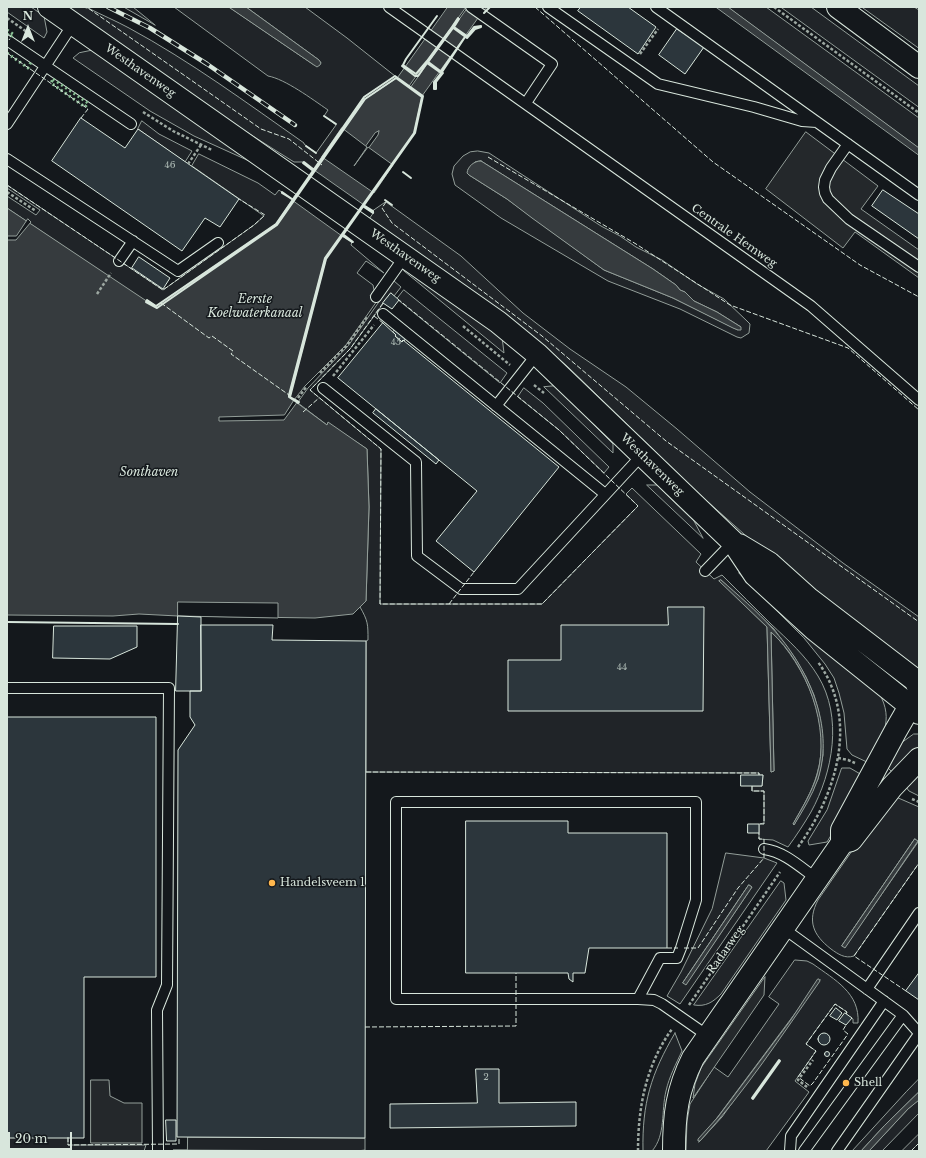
<!DOCTYPE html>
<html>
<head>
<meta charset="utf-8">
<style>
  body { margin:0 }
  #map { position:relative; width:926px; height:1158px; overflow:hidden; background:#14181c; font-family:"Libre Baskerville",serif }
  canvas { display:block }
  .frame { position:absolute; inset:0; border:8px solid #d8e6dc; pointer-events:none }
  .north { position:absolute; left:8px; top:8px; width:40px; height:40px; -webkit-text-stroke:3px #14181c; paint-order:stroke; rotate:0deg; font-size:11px; font-weight:700; line-height:16px; text-align:center; color:#d8e6dc }
  .north::after { content:''; display:block; margin:auto; width:14px; height:18px; background:#d8e6dc; clip-path:polygon(50% 0,100% 100%,50% 72%,0 100%) }
  .scale { position:absolute; left:8px; top:1132px; width:64px; height:18px; box-sizing:border-box; border:2px solid #d8e6dc; border-top:0; padding-left:5px; font-size:12px; line-height:14px; white-space:nowrap; color:#d8e6dc; -webkit-text-stroke:3px #14181c; paint-order:stroke }
</style>
</head>
<body>
<div id="map">
<canvas width="926" height="1158"></canvas>
<div class="frame"></div>
<div class="north">N</div>
<div class="scale">20 m</div>
</div>
<script>
const c = document.querySelector('canvas').getContext('2d');
c.lineJoin = 'round';
function paint(path, color) { c.fillStyle = color; c.fill(path, 'evenodd'); }
function stroke(path, color, width, dash) { c.strokeStyle = color; c.lineWidth = width; c.lineCap = dash ? 'butt' : 'round'; c.setLineDash(dash || []); c.stroke(path); }
function drawText(font, color, halo, rows, align = 'center') {
  c.font = font + ' "Libre Baskerville",serif'; c.lineWidth = 3; c.setLineDash([]); c.textBaseline = 'middle'; c.strokeStyle = halo; c.fillStyle = color; for (const [text, x, y, turn = 0] of rows) {
    c.save(); c.translate(x, y); c.rotate((+turn || 0) * Math.PI / 180); c.textAlign = isNaN(turn) ? turn : align; if (halo) c.strokeText(text, 0, 0); c.fillText(text, 0, 0); c.restore();
  }
}
const green = new Path2D(`
  M 7,7 L 31,7 L 44,16 L 47,32 L 44,38 L 7,12 Z
  M 66,7 L 82,7 L 88,8 C 102,15 116,21 129,28 C 190,61 247,103 304,143 L 304,144 L 316,153 L 336,125 L 324,116 L 328,110 C 312,99 285,79 268,76 L 174,7 L 229,7 L 314,65 L 321,63 L 319,60 L 246,7 L 305,7 L 347,38 L 395,76 L 364,97 L 314,170 L 304,162 L 294,162 L 229,121 Z
  M 124,7 L 133,7 L 155,25 Z
  M 728,7 L 766,7 L 919,118 L 919,148 Z
  M 781,7 L 811,7 L 919,86 L 919,107 Z
  M 862,7 L 914,7 L 919,10 L 919,48 Z
  M 94,50 L 258,165 L 194,136 L 150,111 L 73,58 L 79,53 Z
  M 142,121 L 159,134 L 192,151 L 185,162 L 138,129 Z
  M 478,151 L 489,153 L 601,226 L 620,236 L 636,247 L 662,260 L 697,284 L 724,299 L 747,321 L 750,324 L 749,333 L 741,338 L 737,337 L 680,309 L 608,281 L 501,218 L 455,185 L 452,174 L 454,166 L 463,156 L 470,152 ZM 481,161 L 653,269 L 676,285 L 680,290 L 685,292 L 694,301 L 717,312 L 741,327 L 738,330 L 673,298 L 604,270 L 507,199 L 469,175 L 468,169 L 475,162 Z
  M 199,154 L 258,183 L 275,195 L 279,190 L 292,200 L 276,224 L 156,306 L 147,300 L 146,302 L 7,208 L 7,196 L 36,215 L 40,210 L 7,188 L 7,185 L 163,290 L 254,225 L 264,216 L 192,166 Z
  M 386,202 L 461,256 L 523,313 L 570,349 L 626,387 L 677,429 L 750,492 L 843,563 L 919,617 L 919,678 L 772,559 L 735,526 L 699,494 L 567,366 L 546,348 L 369,219 L 374,212 L 373,211 Z
  M 342,236 L 352,242 L 351,245 L 384,273 L 366,261 L 357,273 L 373,285 L 374,290 L 370,296 L 377,301 L 346,345 L 305,386 L 294,400 L 290,397 L 326,259 Z
  M 406,268 L 502,337 L 504,353 L 404,271 Z
  M 394,281 L 401,287 L 394,296 L 391,293 L 350,349 L 310,390 L 381,449 L 380,604 L 542,604 L 638,506 L 626,494 L 632,488 L 701,554 L 696,562 L 714,579 L 722,575 C 738,591 755,608 771,624 C 788,640 806,656 818,676 C 843,717 833,772 811,812 C 804,824 796,836 788,847 L 773,840 L 759,839 L 759,824 L 764,823 L 764,791 L 752,791 L 752,786 L 762,786 L 763,775 L 759,775 L 759,773 L 366,772 L 366,641 L 368,640 C 368,624 368,621 360,607 L 366,601 L 369,507 L 367,449 L 328,423 L 327,425 L 298,403 L 298,402 L 308,388 L 348,346 ZM 721,580 L 774,629 L 795,658 L 806,677 L 814,695 L 819,713 L 822,731 L 823,755 L 818,779 L 794,825 L 793,824 C 802,808 812,792 817,774 C 832,724 806,667 771,631 L 774,771 L 771,772 L 767,627 L 720,581 Z
  M 404,290 L 507,373 L 500,383 L 397,299 Z
  M 555,386 L 613,444 L 613,453 L 544,387 Z
  M 524,388 L 543,403 L 609,467 L 604,473 L 559,430 L 518,397 Z
  M 647,485 L 657,485 L 694,521 L 703,538 Z
  M 739,573 L 743,574 L 879,693 C 895,721 881,738 869,763 L 852,755 L 847,749 L 844,713 L 839,693 L 834,678 L 825,664 L 804,638 Z
  M 914,734 L 919,734 L 919,746 L 907,760 L 893,773 L 888,768 L 900,744 Z
  M 842,768 L 850,768 L 862,775 L 839,822 L 827,842 L 809,845 L 808,841 L 827,810 Z
  M 919,771 L 919,796 L 909,791 L 906,787 Z
  M 896,797 L 919,807 L 919,863 L 854,956 C 845,959 838,954 831,949 C 813,935 807,921 818,900 L 872,822 ZM 915,839 L 918,842 L 845,947 L 842,946 Z
  M 726,853 L 764,858 L 777,863 L 680,1004 L 667,996 L 681,972 L 712,909 ZM 749,885 L 752,887 L 686,984 L 683,983 Z
  M 781,881 L 784,883 L 786,900 L 721,994 C 713,1002 706,1007 694,1005 Z
  M 795,960 L 807,961 L 813,964 C 835,980 860,993 858,1023 L 853,1023 L 853,1019 L 846,1014 L 847,1012 L 835,1004 L 806,1044 L 816,1051 L 795,1081 L 809,1092 L 766,1151 L 686,1151 L 687,1121 L 690,1104 L 714,1067 L 728,1077 L 779,1004 L 769,997 ZM 820,980 L 722,1117 L 699,1142 Z
  M 675,1033 L 682,1051 C 676,1064 669,1077 666,1091 C 661,1111 666,1135 652,1151 L 643,1151 C 642,1103 651,1074 675,1033 Z
  M 919,1079 L 919,1092 L 884,1126 L 861,1151 L 852,1151 L 906,1092 Z
  M 919,1100 L 919,1113 L 882,1151 L 869,1151 L 908,1109 Z
  M 919,1134 L 919,1143 L 911,1151 L 902,1151 Z
  M 7,1137 L 68,1137 L 68,1145 L 146,1145 L 144,1151 L 7,1151 Z
  M 188,1137 L 365,1138 L 365,1150 L 357,1151 L 173,1150 L 187,1150 Z`);
const parking = new Path2D(`
  M 806,132 L 878,186 L 861,209 L 919,250 L 919,278 L 855,232 L 843,248 L 766,189 Z
  M 765,977 L 764,995 L 693,1098 L 695,1084 L 701,1068 Z
  M 91,1080 L 109,1080 L 110,1096 L 124,1103 L 142,1103 L 142,1143 L 91,1143 Z`);
const water = new Path2D(`
  M 229,7 L 246,7 L 319,60 L 321,63 L 320,65 L 317,67 L 314,65 Z
  M 448,7 L 466,7 L 409,86 L 410,88 L 468,7 L 487,7 L 484,11 L 483,11 L 422,96 L 414,133 L 325,258 L 289,395 L 289,397 L 327,425 L 328,422 L 367,449 L 369,507 L 366,601 L 353,614 L 315,618 L 178,616 L 139,614 L 113,616 L 7,615 L 7,208 L 157,308 L 161,303 L 277,225 L 365,99 L 397,78 ZM 379,131 L 378,135 L 350,174 L 347,172 L 375,133 Z
  M 716,7 L 728,7 L 919,148 L 919,155 Z
  M 481,161 L 653,269 L 676,285 L 680,290 L 685,292 L 694,301 L 717,312 L 741,327 L 741,330 L 738,330 L 733,328 L 673,298 L 604,270 L 532,218 L 507,199 L 469,175 L 467,173 C 468,166 474,161 481,161 Z
  M 721,580 C 738,595 757,611 772,628 C 808,667 835,726 818,779 C 812,796 803,810 794,825 L 793,824 C 802,808 812,792 817,775 C 831,728 807,664 771,632 L 774,771 L 771,772 L 767,627 L 719,581 Z
  M 915,839 L 918,841 L 845,948 L 842,946 Z
  M 749,885 L 752,887 L 686,985 L 683,983 Z
  M 818,979 L 819,979 L 820,981 C 782,1035 745,1092 700,1141 L 698,1141 L 698,1139 L 718,1117 L 790,1021 Z
  M 919,1092 L 919,1100 L 908,1109 L 869,1151 L 861,1151 L 884,1126 Z`);
const pier = new Path2D(`
  M 342,128 L 367,147 L 354,166 L 368,147 L 393,165 L 374,193 L 322,157 Z
  M 314,170 L 364,205 L 342,236 L 292,200 Z
  M 28,219 L 31,222 L 16,240 L 7,240 L 7,236 L 16,236 Z
  M 295,399 L 298,401 L 284,420 L 219,421 L 219,417 L 284,415 Z
  M 178,602 L 278,603 L 278,618 L 178,616 Z`);
const building = new Path2D(`
  M 581,7 L 628,7 L 656,27 L 638,54 L 578,11 Z
  M 677,29 L 704,47 L 685,74 L 659,55 Z
  M 81,118 L 125,148 L 138,129 L 239,199 L 220,227 L 205,218 L 182,251 L 52,161 Z
  M 883,190 L 919,214 L 919,239 L 872,206 Z
  M 139,257 L 170,278 L 163,289 L 132,268 Z
  M 391,293 L 399,300 L 392,309 L 383,303 Z
  M 383,323 L 396,335 L 395,336 L 402,342 L 403,340 L 559,467 L 474,572 L 436,541 L 477,491 L 338,378 Z
  M 396,329 L 406,338 L 404,341 L 403,340 L 402,342 L 395,336 L 396,335 L 393,332 Z
  M 376,409 L 439,460 L 436,464 L 373,413 Z
  M 668,607 L 704,607 L 703,711 L 508,711 L 508,660 L 561,660 L 561,625 L 668,625 Z
  M 178,616 L 201,617 L 201,691 L 176,691 Z
  M 201,625 L 273,625 L 272,640 L 366,641 L 365,1138 L 177,1137 L 178,750 L 195,725 L 190,717 L 190,691 L 201,691 Z
  M 54,626 L 137,626 L 137,647 L 110,659 L 53,658 Z
  M 7,717 L 156,717 L 156,977 L 84,977 L 84,1138 L 7,1138 Z
  M 741,775 L 763,775 L 762,786 L 741,786 Z
  M 466,821 L 568,821 L 568,833 L 667,833 L 667,948 L 589,948 L 585,973 L 573,973 L 573,982 L 569,979 L 568,973 L 466,973 Z
  M 748,824 L 759,824 L 759,833 L 748,833 Z
  M 919,973 L 919,1000 L 906,991 Z
  M 836,1008 L 842,1013 L 837,1020 L 830,1016 Z
  M 845,1013 L 852,1018 L 846,1025 L 839,1021 Z
  M818 1039a6 6 0 1 1 12 0a6 6 0 1 1-12 0Z
  M824.5 1054a2.5 2.5 0 1 1 5 0a2.5 2.5 0 1 1-5 0Z
  M 476,1069 L 499,1069 L 499,1103 L 576,1102 L 576,1126 L 390,1128 L 390,1104 L 477,1103 Z
  M 166,1120 L 176,1120 L 176,1141 L 167,1141 Z`);
const path = new Path2D(`
  M 774,7 L 919,113
  M 7,18 L 27,32
  M 640,54 L 658,29
  M 143,112 L 173,131 L 212,150
  M 188,164 L 201,145
  M 7,192 L 36,211
  M 97,294 L 111,273
  M 463,326 L 510,365
  M 320,373 L 347,345 L 367,317
  M 333,376 L 374,325
  M 534,385 L 544,393
  M 298,398 L 307,386
  M 838,758 L 848,760 L 855,763
  M 912,799 L 919,802
  M 798,847 C 836,795 860,720 818,662
  M 689,1005 L 780,872
  M 807,1087 L 798,1080 L 813,1060
  M 638,1151 C 638,1107 646,1065 672,1029`);
const service = new Path2D(`
  M 389,7 L 811,306 L 919,400
  M 471,7 L 552,64 L 526,103
  M 548,7 L 658,84 L 754,107 L 802,121 L 817,122
  M 656,7 L 919,195
  M 7,40 L 131,124
  M 7,124 L 73,24
  M 848,144 L 831,168 L 825,180 L 824,187 L 825,193 L 828,199 L 849,219 L 919,267
  M 7,159 L 178,271 L 218,243
  M 119,261 L 133,241
  M 376,297 L 405,256
  M 383,314 L 605,494
  M 323,388 L 416,462 L 417,556 L 461,589 L 518,589 L 642,455
  M 496,406 L 537,354
  M 705,571 L 733,542
  M 7,688 L 169,688 L 167,985 L 157,1010 L 158,1151
  M 764,849 C 785,852 800,867 817,879
  M 783,928 L 903,1015 L 919,1033
  M 867,989 L 919,913
  M 638,999 L 660,958 L 677,958 L 681,948 L 696,900 L 696,802 L 396,802 L 396,999 L 638,999 L 654,1000 L 662,1004 L 708,1036
  M 790,1151 L 791,1136 L 884,1001
  M 804,1151 L 903,1015
  M 837,1151 L 919,1034`);
const tertiary = new Path2D(`
  M 49,7 L 498,322 L 537,354 L 733,542 L 755,575 L 814,629 L 919,713
  M 739,545 L 769,563 L 808,598 L 915,680 L 919,688
  M 843,842 L 851,840 L 892,787 L 919,759
  M 674,1151 C 674,1115 677,1090 693,1058 L 842,843 L 842,830 L 895,732 L 910,706 L 919,696`);
const secondary = new Path2D(`
  M 838,7 L 919,67`);
const rail = new Path2D(`
  M 108,7 L 150,28 L 207,64 L 295,125`);
const hedge = new Path2D(`
  M 7,30 L 13,34
  M 7,34 L 11,37 L 13,34
  M 7,53 L 28,68 L 31,62 L 30,61
  M 53,79 L 88,103 L 85,107 L 51,83 Z`);
const fence = new Path2D(`
  M 82,7 L 88,8 L 261,129 L 289,139 L 322,165
  M 535,7 L 713,162 L 860,265 L 919,297
  M 7,34 L 11,37 L 9,40
  M 7,53 L 88,109 L 81,118
  M 488,157 L 636,244 L 730,305 L 848,348 L 919,410
  M 7,185 L 163,290 L 254,225 L 265,215 L 239,199
  M 386,202 L 382,208 L 392,223 L 542,336 L 666,441 L 919,622
  M 161,303 L 209,338 L 212,336 L 233,351 L 231,354 L 289,395
  M 383,303 L 350,349 L 310,390 L 381,449 L 380,604 L 542,604 L 638,506 L 559,430 L 399,300
  M 374,316 L 383,323
  M 303,412 L 319,398
  M 449,604 L 474,572
  M 366,772 L 759,773 L 759,775
  M 752,786 L 752,791 L 764,791 L 764,824 L 759,824
  M 667,948 L 678,948
  M 684,948 L 698,948 L 738,888 L 764,858 L 764,839 L 759,839 L 759,833
  M 906,991 L 854,956 L 919,863
  M 846,1014 L 847,1012 L 835,1004 L 806,1044 L 816,1051 L 798,1077 L 810,1086 L 813,1083 L 848,1034 L 843,1030 L 846,1025
  M 365,1027 L 516,1026 L 516,973
  M 68,1137 L 68,1145 L 179,1144 L 179,1137
  M 911,1151 L 919,1143`);
const wall = new Path2D(`
  M 484,13 L 490,7
  M 458,18 L 459,19 L 454,27 L 467,36 L 474,27 L 481,26 L 481,27 L 475,29 L 467,38 L 452,27 Z
  M 452,27 L 453,28 L 428,62 L 427,61 Z
  M 465,37 L 442,72 L 441,71 Z
  M 427,61 L 443,73 L 436,82 L 436,89 L 434,89 L 434,82 L 441,73 L 427,63 L 418,76 L 415,76 L 402,66 L 403,65 L 416,74 Z
  M 403,65 L 406,59 L 437,16
  M 395,76 L 423,96 L 415,133 L 326,259 L 290,397 L 299,402 L 298,403 L 289,397 L 289,395 L 325,258 L 414,133 L 422,97 L 396,78 L 365,99 L 277,225 L 157,308 L 146,302 L 147,300 L 156,306 L 276,224 L 364,97 Z
  M 324,116 L 336,124
  M 306,146 L 316,153
  M 304,162 L 313,169 L 312,170 L 303,163 Z
  M 403,172 L 411,178
  M 282,192 L 292,199 L 282,193 Z
  M 385,200 L 392,205
  M 365,206 L 373,211 L 373,213 L 364,207 Z
  M 344,235 L 353,242 L 352,242 L 343,236 Z
  M 7,622 L 178,624
  M 779,1060 L 780,1061 L 753,1099 L 752,1098 Z`);
const markers = [
  [272,883,4,"#ffb74d"],
  [846,1083,4,"#ffb74d"]
];
const numberNames = [
  ["46",170,165],
  ["45",396,342],
  ["44",622,667],
  ["2",486,1077]
];
const streetNames = [
  ["Westhavenweg",140,71,35],
  ["Centrale Hemweg",734,236,35],
  ["Westhavenweg",405,256,35],
  ["Westhavenweg",652,465,44],
  ["Radarweg",726,950,-55]
];
const poiNames = [
  ["Handelsveem 1",280,883],
  ["Shell",854,1083]
];
const waterNames = [
  ["Eerste",255,300],
  ["Koelwaterkanaal",255,314],
  ["Sonthaven",149,473]
];
paint(green, '#202428');
stroke(green, '#939e99', 1);
paint(parking, '#24282b');
stroke(parking, '#939e99', 1);
paint(water, '#363b3e');
stroke(water, '#939e99', 1);
paint(pier, '#14181c');
stroke(pier, '#939e99', 1);
paint(building, '#2c363c');
stroke(building, '#d8e6dc', 1);
stroke(service, '#d8e6dc', 12);
stroke(tertiary, '#d8e6dc', 24);
stroke(secondary, '#d8e6dc', 24);
stroke(path, '#9da8a2', 2.5, [3, 2]);
stroke(service, '#14181c', 10);
stroke(tertiary, '#14181c', 22);
stroke(secondary, '#14181c', 22);
stroke(rail, '#d8e6dc', 4.5);
stroke(rail, '#14181c', 3, [9]);
stroke(hedge, '#8ac095', 3, [2, 3]);
stroke(fence, '#d8e6dc', 1, [5, 2]);
stroke(wall, '#d8e6dc', 2);
for (const [x, y, r, color] of markers) { const dot = new Path2D(); dot.arc(x, y, r, 0, 2 * Math.PI); c.fillStyle = color; c.fill(dot); stroke(dot, '#14181c', 1.5); }
drawText('9px', '#adbab4', null, numberNames);
drawText('11px', '#d8e6dc', '#14181c', streetNames);
drawText('11px', '#d8e6dc', '#14181c', poiNames, 'left');
drawText('italic 12px', '#d8e6dc', '#14181c', waterNames);
</script>
</body>
</html>
